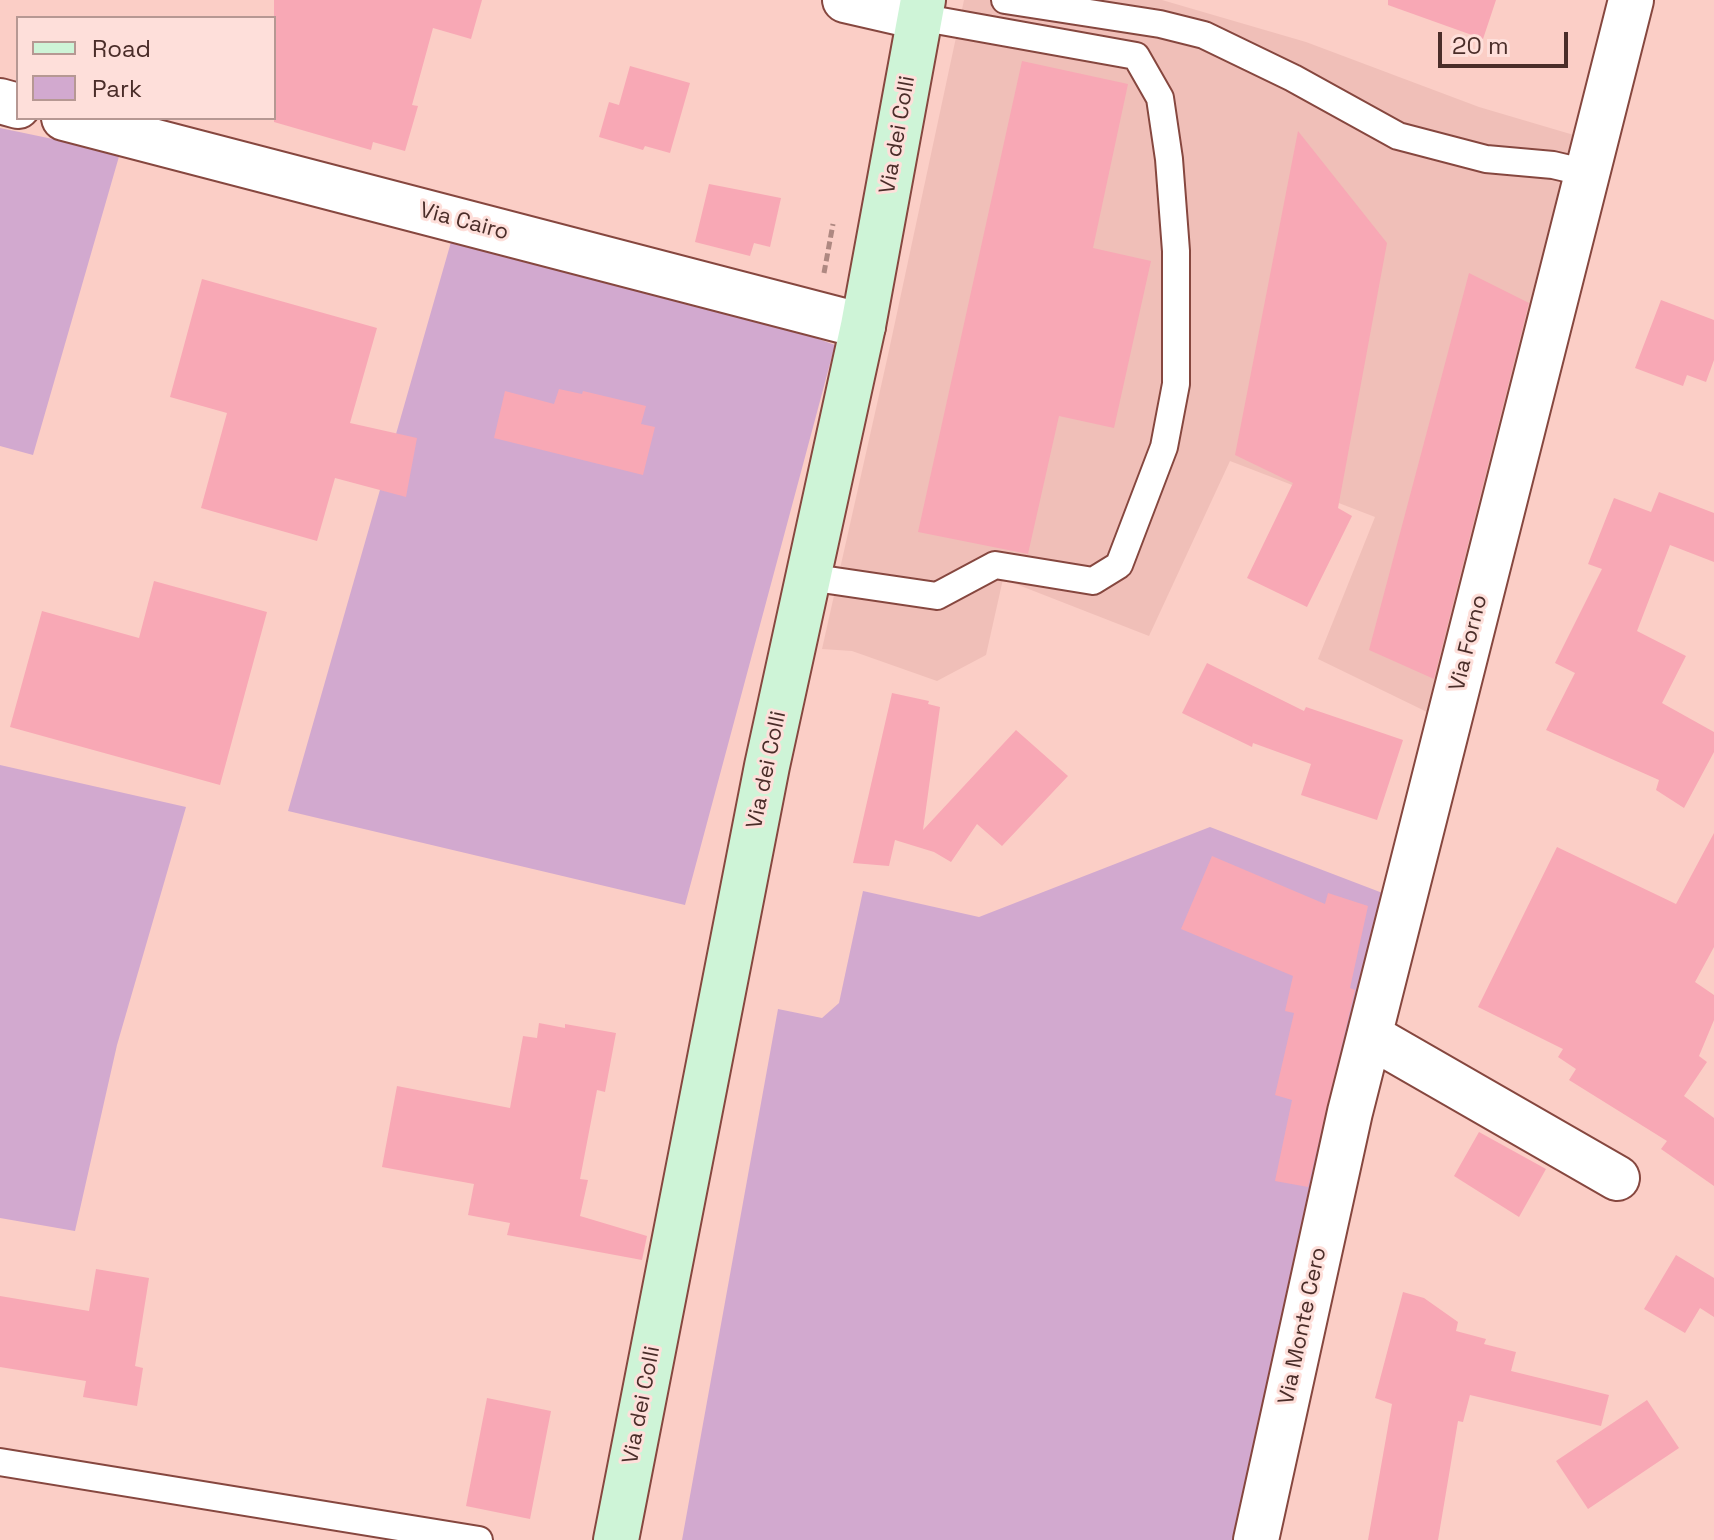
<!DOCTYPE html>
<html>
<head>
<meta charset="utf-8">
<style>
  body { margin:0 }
  #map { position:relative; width:1714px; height:1540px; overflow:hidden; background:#fbcec6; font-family:"Space Grotesk",sans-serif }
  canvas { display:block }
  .legend { position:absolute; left:16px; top:16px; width:260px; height:104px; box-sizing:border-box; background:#fedfda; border:2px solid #b69893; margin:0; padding:10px 14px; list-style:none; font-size:24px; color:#4a2d29 }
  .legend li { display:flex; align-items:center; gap:16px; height:40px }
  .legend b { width:40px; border:2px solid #b69893 }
  .scale { position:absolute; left:1438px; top:32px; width:130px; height:36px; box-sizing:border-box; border:4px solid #4a2d29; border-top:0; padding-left:10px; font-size:24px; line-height:28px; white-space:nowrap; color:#4a2d29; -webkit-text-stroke:6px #fedfda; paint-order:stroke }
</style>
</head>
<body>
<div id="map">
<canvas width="1714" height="1540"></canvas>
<ul class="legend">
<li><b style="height:10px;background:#cef4d7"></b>Road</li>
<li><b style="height:22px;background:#d2a9cf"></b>Park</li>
</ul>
<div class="scale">20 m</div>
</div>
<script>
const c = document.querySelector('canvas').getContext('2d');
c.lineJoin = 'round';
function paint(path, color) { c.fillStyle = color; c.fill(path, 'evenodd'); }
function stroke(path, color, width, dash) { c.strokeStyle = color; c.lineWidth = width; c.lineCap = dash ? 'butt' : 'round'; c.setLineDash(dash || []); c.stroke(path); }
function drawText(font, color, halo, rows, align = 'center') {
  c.font = font + ' "Space Grotesk",sans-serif'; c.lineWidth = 6; c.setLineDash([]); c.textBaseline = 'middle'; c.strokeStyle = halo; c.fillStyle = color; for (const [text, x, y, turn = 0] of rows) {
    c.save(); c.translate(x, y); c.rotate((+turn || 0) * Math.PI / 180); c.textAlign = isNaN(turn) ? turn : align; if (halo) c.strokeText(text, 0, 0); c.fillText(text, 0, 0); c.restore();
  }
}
const built = new Path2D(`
  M 964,0 L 1162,0 L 1306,42 L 1479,107 L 1611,146 L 1462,729 L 1318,659 L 1375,517 L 1230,461 L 1149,636 L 1003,579 L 986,655 L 937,681 L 852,651 L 822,649 L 888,355 Z`);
const green = new Path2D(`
  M 0,128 L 120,153 L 33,455 L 0,446 Z
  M 482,236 L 794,330 L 835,345 L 685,905 L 288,811 L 451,242 Z
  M 0,765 L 186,807 L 117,1045 L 75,1231 L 0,1218 Z
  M 1210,827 L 1393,897 L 1237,1540 L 682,1540 L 778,1009 L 822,1018 L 839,1003 L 863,891 L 979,917 Z`);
const building = new Path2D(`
  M 274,0 L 482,0 L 471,39 L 433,28 L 412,105 L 418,106 L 405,151 L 373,142 L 371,150 L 274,122 Z
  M 1388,0 L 1496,0 L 1483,39 L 1388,5 Z
  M 1022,61 L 1128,84 L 1093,248 L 1151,261 L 1114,428 L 1059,416 L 1028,554 L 918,532 Z
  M 630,66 L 690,83 L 670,153 L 645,146 L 643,150 L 599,137 L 609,102 L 619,105 Z
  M 1298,131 L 1387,243 L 1338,508 L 1352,516 L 1307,607 L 1247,578 L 1293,483 L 1235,455 Z
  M 709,184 L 781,198 L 770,247 L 754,243 L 750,256 L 695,242 Z
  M 1469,273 L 1529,303 L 1434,679 L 1369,650 Z
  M 202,279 L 377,328 L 350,423 L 417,438 L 406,497 L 335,478 L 317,541 L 201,508 L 227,413 L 170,397 Z
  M 1661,300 L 1714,320 L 1714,360 L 1706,382 L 1687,375 L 1683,386 L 1635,368 Z
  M 559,389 L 582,394 L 583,391 L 646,406 L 641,424 L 655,427 L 643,475 L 494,438 L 505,391 L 554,404 Z
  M 1659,492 L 1714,513 L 1714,562 L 1670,545 L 1637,631 L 1686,656 L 1662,703 L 1714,732 L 1714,752 L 1684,808 L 1656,790 L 1659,780 L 1546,730 L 1575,673 L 1555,663 L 1602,569 L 1588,564 L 1614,498 L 1651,512 Z
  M 154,581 L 267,612 L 220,785 L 10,727 L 42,611 L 139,638 Z
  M 1207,663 L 1304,711 L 1306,707 L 1403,740 L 1377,820 L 1301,795 L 1311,764 L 1253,743 L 1252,747 L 1182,713 Z
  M 892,693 L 929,701 L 928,704 L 940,707 L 923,830 L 1016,730 L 1068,776 L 1002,846 L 977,824 L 951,862 L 934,852 L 895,840 L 889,866 L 853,863 Z
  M 1714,833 L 1714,947 L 1695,982 L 1714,995 L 1714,1020 L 1699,1056 L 1707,1062 L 1684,1096 L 1714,1118 L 1714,1186 L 1661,1149 L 1667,1141 L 1569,1080 L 1576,1069 L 1558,1057 L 1563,1049 L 1478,1007 L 1557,847 L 1676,904 Z
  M 1212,856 L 1325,904 L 1328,893 L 1368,906 L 1350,988 L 1355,990 L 1308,1187 L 1275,1181 L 1292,1100 L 1275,1095 L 1294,1013 L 1285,1011 L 1293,976 L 1181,929 Z
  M 539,1023 L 565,1028 L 565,1024 L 616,1033 L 605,1092 L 597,1090 L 580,1179 L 588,1180 L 580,1216 L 647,1236 L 642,1260 L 507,1235 L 510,1223 L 468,1215 L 474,1184 L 382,1167 L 397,1086 L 510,1108 L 523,1036 L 537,1038 Z
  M 1479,1132 L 1546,1169 L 1519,1217 L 1454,1176 Z
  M 1676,1255 L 1714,1278 L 1714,1317 L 1700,1308 L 1685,1333 L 1644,1309 Z
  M 96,1269 L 149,1278 L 135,1366 L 143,1368 L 137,1406 L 83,1397 L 86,1381 L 0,1367 L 0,1296 L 89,1311 Z
  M 1403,1292 L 1424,1298 L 1458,1322 L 1456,1331 L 1486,1339 L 1484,1344 L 1516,1352 L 1511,1371 L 1609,1395 L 1601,1426 L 1470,1395 L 1463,1422 L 1458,1421 L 1438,1540 L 1368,1540 L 1392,1404 L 1375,1398 Z
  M 487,1398 L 551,1411 L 530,1519 L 466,1506 Z
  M 1647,1400 L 1679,1448 L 1588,1509 L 1556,1461 Z`);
const path = new Path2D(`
  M 824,273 L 833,224`);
const service = new Path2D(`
  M 1005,0 L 1160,24 L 1204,35 L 1293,78 L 1398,136 L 1486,159 L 1553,165 L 1587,173
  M 808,577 L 937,596 L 995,565 L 1093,581 L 1119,565 L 1164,447 L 1176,384 L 1176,251 L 1169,159 L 1160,98 L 1136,56 L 919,17
  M 0,1462 L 479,1540`);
const minor = new Path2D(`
  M 845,0 L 919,17
  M 0,101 L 18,106
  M 64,118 L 863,326
  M 1370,1036 L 1617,1178
  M 1256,1540 L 1350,1112 L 1631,0`);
const secondary = new Path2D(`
  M 616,1540 L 767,766 L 863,326 L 923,0`);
const streetNames = [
  ["Via dei Colli",898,135,-80],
  ["Via Cairo",464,222,15],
  ["Via Forno",1469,643,-76],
  ["Via dei Colli",767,770,-78],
  ["Via Monte Cero",1303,1326,-78],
  ["Via dei Colli",642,1405,-79]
];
paint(built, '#f0bfb8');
paint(green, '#d2a9cf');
paint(building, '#f8a8b5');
stroke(service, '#86473f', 30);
stroke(minor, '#86473f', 48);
stroke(secondary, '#86473f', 48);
stroke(path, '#ae8881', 5, [8, 4]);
stroke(service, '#fff', 26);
stroke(minor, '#fff', 44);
stroke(secondary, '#cef4d7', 44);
drawText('22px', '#4a2d29', '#fedfda', streetNames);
</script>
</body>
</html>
